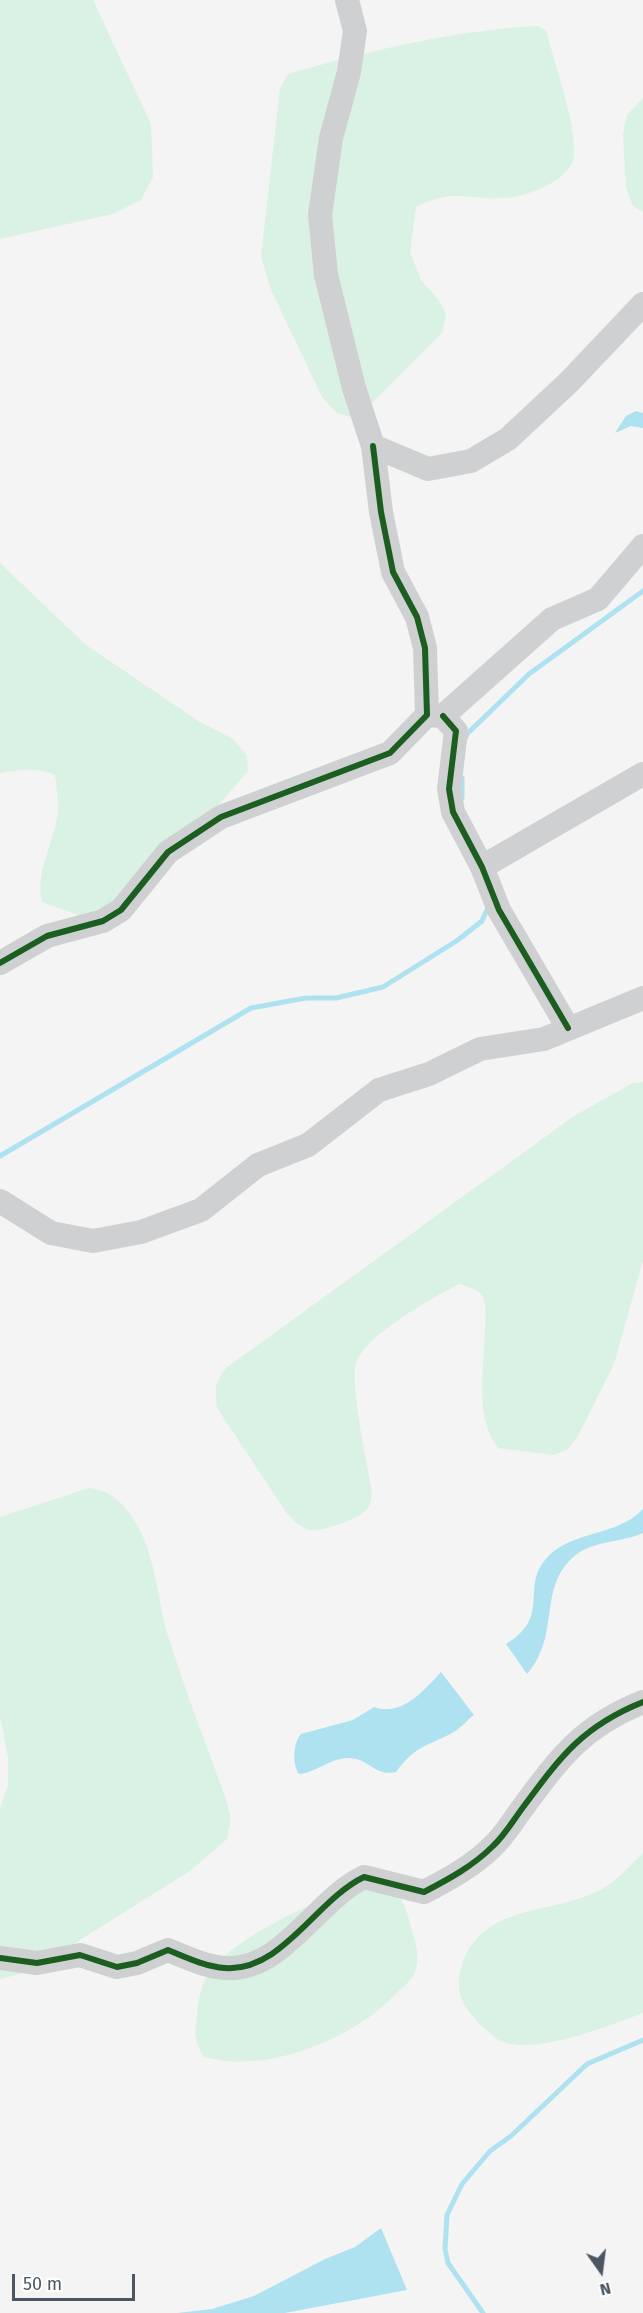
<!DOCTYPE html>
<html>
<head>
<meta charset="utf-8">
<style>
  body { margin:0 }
  #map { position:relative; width:643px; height:2313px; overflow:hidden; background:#f4f4f4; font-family:"Fira Sans",sans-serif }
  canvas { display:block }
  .north { position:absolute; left:571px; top:2241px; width:60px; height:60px; -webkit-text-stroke:4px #fff; paint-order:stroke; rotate:166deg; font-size:16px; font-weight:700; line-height:24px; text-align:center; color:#4a5661 }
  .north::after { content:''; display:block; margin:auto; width:21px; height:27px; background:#4a5661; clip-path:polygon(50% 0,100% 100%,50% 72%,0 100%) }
  .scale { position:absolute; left:12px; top:2274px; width:123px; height:27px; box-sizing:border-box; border:3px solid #4a5661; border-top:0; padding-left:8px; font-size:18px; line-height:21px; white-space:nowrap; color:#4a5661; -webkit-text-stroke:4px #fff; paint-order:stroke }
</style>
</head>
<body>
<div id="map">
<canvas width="643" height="2313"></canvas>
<div class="north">N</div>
<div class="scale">50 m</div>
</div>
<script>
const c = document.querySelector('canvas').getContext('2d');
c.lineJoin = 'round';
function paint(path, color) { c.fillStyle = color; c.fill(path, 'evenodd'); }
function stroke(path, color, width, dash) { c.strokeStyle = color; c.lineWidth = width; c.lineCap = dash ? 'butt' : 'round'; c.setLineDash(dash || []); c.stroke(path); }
const green = new Path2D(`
  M 0,0 L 93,0 L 151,124 L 153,177 L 141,200 L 113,214 L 0,239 Z
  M 538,26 L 546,31 C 553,57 581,139 573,161 C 564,183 527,196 506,198 C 468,201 454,187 416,207 L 410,252 L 421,280 L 439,300 L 446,314 L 442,333 L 363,412 L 351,417 L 337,413 L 322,397 L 271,290 L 261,257 L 280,88 L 288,74 C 368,51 455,30 538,26 Z
  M 643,98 L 643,212 L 633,206 L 626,188 L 623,134 L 627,115 Z
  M 0,563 L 86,645 L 200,722 L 233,739 L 247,755 L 248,771 L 136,899 L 81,916 L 42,902 C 35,873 52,847 57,818 C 59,804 57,790 55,775 C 36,767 20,770 0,773 Z
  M 643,1082 L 643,1261 L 614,1364 L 578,1436 L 567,1450 L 553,1455 L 498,1448 C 474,1418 484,1367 485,1330 C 485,1321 487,1307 483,1298 C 480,1289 468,1287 460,1284 C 434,1296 369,1334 357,1360 C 348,1380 368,1466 372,1492 C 371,1499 371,1506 366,1510 C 358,1519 320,1533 309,1530 C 299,1527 293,1520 286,1512 L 217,1408 C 215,1391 214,1382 226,1368 L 574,1116 L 633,1083 Z
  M 89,1488 C 111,1490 126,1505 137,1525 C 157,1560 157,1602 169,1639 C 186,1693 207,1746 226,1799 L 231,1819 L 227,1839 L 190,1871 L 80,1940 L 43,1968 L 0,1979 L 0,1808 L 8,1785 L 8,1757 L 0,1716 L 0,1517 Z
  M 643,1853 L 643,2013 C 610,2025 520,2063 492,2035 C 470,2015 451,1998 462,1965 C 483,1902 552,1916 602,1889 C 617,1881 631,1864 643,1853 Z
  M 369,1878 C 389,1880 403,1897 408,1916 C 412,1933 423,1956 414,1974 C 411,1981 401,1988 396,1994 C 353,2039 266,2075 204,2057 C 193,2038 195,2034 197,2014 C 198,2004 200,1991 204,1982 C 225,1937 325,1899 369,1878 Z`);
const water = new Path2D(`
  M 636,411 L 643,413 L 643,428 L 631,426 L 615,433 L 626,416 Z
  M 643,1509 L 643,1533 C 623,1542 594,1541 577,1554 C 536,1585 562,1635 527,1674 L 506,1644 C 551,1617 521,1590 545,1560 C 569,1530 618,1537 643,1509 Z
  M 441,1672 L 474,1715 C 467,1720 460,1729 452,1733 C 426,1747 416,1745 396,1772 C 374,1777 370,1758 348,1758 C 330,1758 316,1773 299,1774 C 292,1764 293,1743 301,1734 L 353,1720 L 374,1707 C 401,1717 424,1691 441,1672 Z
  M 381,2228 L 407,2290 L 285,2313 L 177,2313 L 212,2309 L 254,2296 L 325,2259 L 355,2247 Z`);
const stream = new Path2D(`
  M 465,739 L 467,734 L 529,674 L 643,591
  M 462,778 L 462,798
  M 0,1156 L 251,1008 L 306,998 L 336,998 L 383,987 L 458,940 L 482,921 L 489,905
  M 483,2313 L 448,2263 L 445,2249 L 447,2215 L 462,2184 L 490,2151 L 511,2136 L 587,2064 L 643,2040`);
const minor = new Path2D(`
  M 373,446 L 428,469 L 471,461 L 508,439 L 570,381 L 643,304
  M 429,715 L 443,716 L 552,619 L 598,599 L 643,546
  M 443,716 L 456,731 L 449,789 L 453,812 L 482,867 L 499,910 L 568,1028
  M 482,867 L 643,774
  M 0,963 L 47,936 L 103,921 L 121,910 L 168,852 L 221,817 L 390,753 L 427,715 L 425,648 L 417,617 L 393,572 L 381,512 L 373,446 L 354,388 L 326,275 L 320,215 L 331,138 L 349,72 L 355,31 L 347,0
  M 0,1201 L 51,1233 L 93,1241 L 141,1232 L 201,1210 L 258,1165 L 308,1145 L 379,1090 L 429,1074 L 480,1049 L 544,1039 L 643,998
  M 0,1958 L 37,1963 L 80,1955 L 117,1967 L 137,1963 L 168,1950 C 185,1957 206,1967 225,1968 C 282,1972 316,1900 364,1877 L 424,1892 C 449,1879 473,1866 493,1846 C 505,1835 514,1819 524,1806 C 561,1756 583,1726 643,1702`);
const cycleway = new Path2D(`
  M 443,716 L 456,731 L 449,789 L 453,812 L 482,867 L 499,910 L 568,1028
  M 0,963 L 47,936 L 103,921 L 121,910 L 168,852 L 221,817 L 390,753 L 427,715 L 425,648 L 417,617 L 393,572 L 381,512 L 373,446
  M 0,1958 L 37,1963 L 80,1955 L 117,1967 L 137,1963 L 168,1950 C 185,1957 206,1967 225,1968 C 282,1972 316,1900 364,1877 L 424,1892 C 449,1879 473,1866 493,1846 C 505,1835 514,1819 524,1806 C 561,1756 583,1726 643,1702`);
paint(green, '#d9f2e3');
paint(water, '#aee2f0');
stroke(stream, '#aee2f0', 5);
stroke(minor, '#ced0d2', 24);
stroke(cycleway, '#1b5e20', 6);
</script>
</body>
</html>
